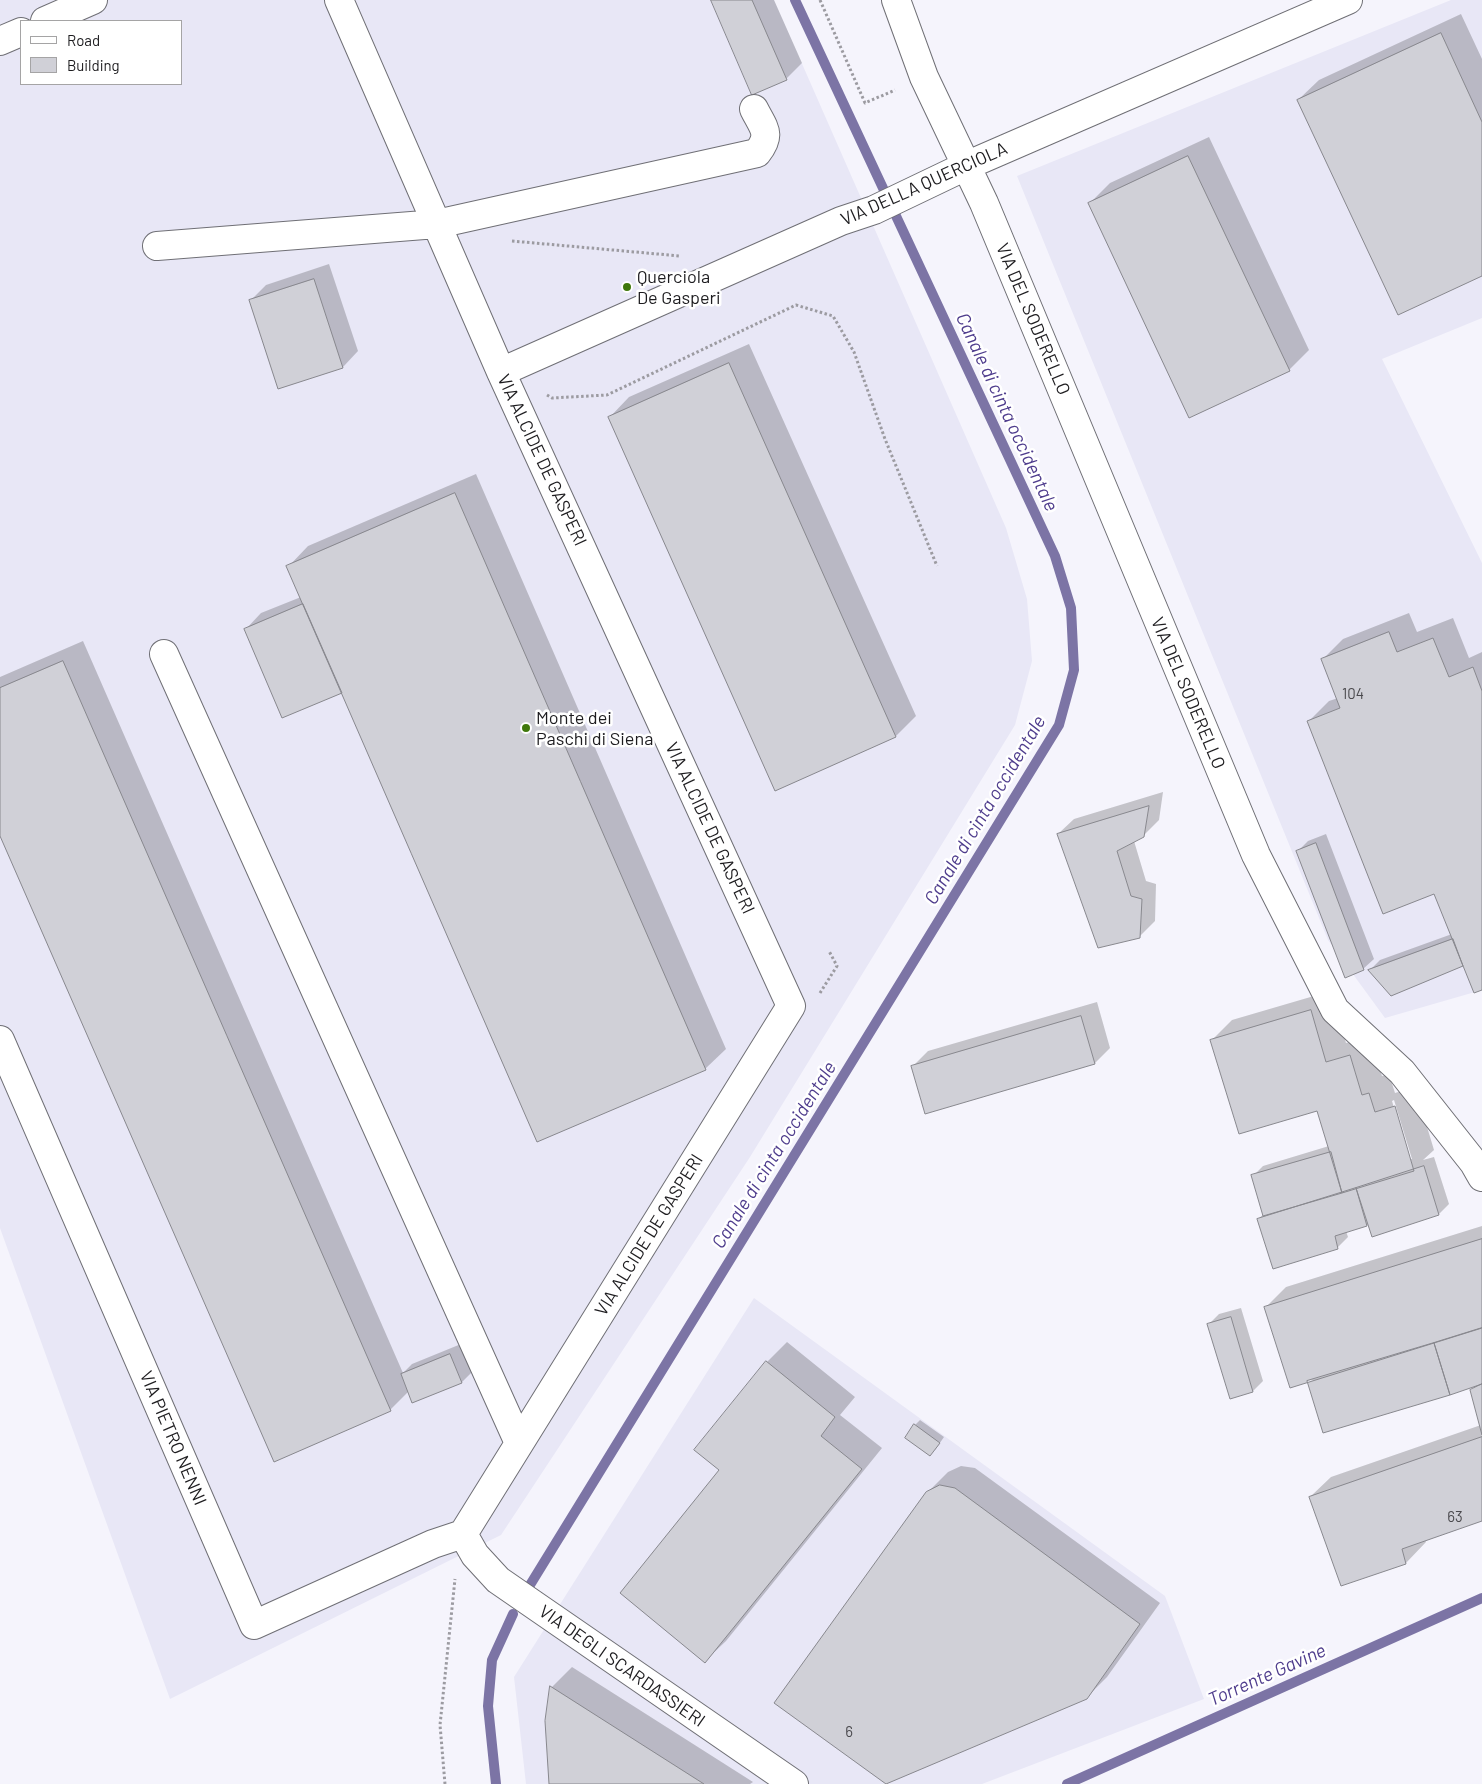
<!DOCTYPE html>
<html>
<head>
<meta charset="utf-8">
<style>
  body { margin:0 }
  #map { position:relative; width:1482px; height:1784px; overflow:hidden; background:#f5f4fc; font-family:Barlow,sans-serif }
  canvas { display:block }
  .legend { position:absolute; left:20px; top:20px; width:162px; height:65px; box-sizing:border-box; background:#fff; border:1px solid #a5a4a5; margin:0; padding:6px 9px; list-style:none; font-size:15px; color:#1d1c1f }
  .legend li { display:flex; align-items:center; gap:10px; height:25px }
  .legend b { width:25px; border:1px solid #a5a4a5 }
</style>
</head>
<body>
<div id="map">
<canvas width="1482" height="1784"></canvas>
<ul class="legend">
<li><b style="height:6px;background:#fff"></b>Road</li>
<li><b style="height:14px;background:#d0d0d7"></b>Building</li>
</ul>
</div>
<script>
const c = document.querySelector('canvas').getContext('2d');
c.lineJoin = 'round';
function paint(path, color) { c.fillStyle = color; c.fill(path, 'evenodd'); }
function stroke(path, color, width, dash) { c.strokeStyle = color; c.lineWidth = width; c.lineCap = dash ? 'butt' : 'round'; c.setLineDash(dash || []); c.stroke(path); }
function drawText(font, color, halo, rows, align = 'center') {
  c.font = font + ' Barlow,sans-serif'; c.lineWidth = 5; c.setLineDash([]); c.textBaseline = 'middle'; c.strokeStyle = halo; c.fillStyle = color; for (const [text, x, y, turn = 0] of rows) {
    c.save(); c.translate(x, y); c.rotate((+turn || 0) * Math.PI / 180); c.textAlign = isNaN(turn) ? turn : align; if (halo) c.strokeText(text, 0, 0); c.fillText(text, 0, 0); c.restore();
  }
}
const built = new Path2D(`
  M 0,0 L 774,0 L 1006,528 L 1027,599 L 1032,661 L 1015,725 L 750,1157 L 501,1535 L 170,1699 L 0,1228 ZM 21,21 L 181,21 L 181,84 L 21,84 Z
  M 1451,0 L 1482,0 L 1482,318 L 1382,359 L 1482,563 L 1482,990 L 1385,1018 L 1328,940 L 1017,176 Z
  M 754,1298 L 1165,1596 L 1204,1699 L 982,1784 L 526,1784 L 514,1677 Z`);
const shadow = new Path2D(`
  M 713,0 L 774,0 L 802,63 L 786,79 L 753,93 Z
  M 1461,14 L 1482,59 L 1482,275 L 1298,100 L 1319,80 Z
  M 1209,137 L 1309,350 L 1289,370 L 1090,203 L 1110,183 Z
  M 329,264 L 358,351 L 343,367 L 279,388 L 251,300 L 266,285 Z
  M 749,344 L 916,716 L 896,736 L 609,418 L 629,397 Z
  M 476,474 L 726,1049 L 705,1069 L 342,691 L 246,629 L 261,613 L 301,597 L 288,567 L 308,546 Z
  M 1409,613 L 1417,632 L 1453,618 L 1469,658 L 1482,652 L 1482,989 L 1464,964 L 1391,995 L 1370,970 L 1380,960 L 1452,934 L 1435,892 L 1308,722 L 1329,701 L 1338,698 L 1323,659 L 1343,639 Z
  M 83,641 L 403,1373 L 412,1364 L 461,1344 L 472,1372 L 462,1382 L 413,1401 L 409,1391 L 390,1410 L 0,833 L 0,677 Z
  M 1163,792 L 1159,820 L 1143,836 L 1134,841 L 1146,881 L 1156,884 L 1155,921 L 1139,937 L 1058,834 L 1074,819 Z
  M 1326,834 L 1374,959 L 1363,969 L 1298,851 L 1308,841 Z
  M 1331,991 L 1346,1043 L 1370,1036 L 1382,1076 L 1389,1074 L 1395,1093 L 1415,1087 L 1434,1150 L 1423,1160 L 1434,1157 L 1449,1204 L 1439,1214 L 1372,1236 L 1368,1225 L 1346,1231 L 1348,1237 L 1338,1247 L 1274,1267 L 1258,1219 L 1264,1214 L 1253,1176 L 1263,1166 L 1329,1146 L 1318,1109 L 1212,1040 L 1232,1020 ZM 1394,1100 L 1412,1159 L 1409,1159 L 1392,1101 Z
  M 1097,1002 L 1110,1048 L 1095,1063 L 913,1066 L 928,1051 Z
  M 1482,1226 L 1482,1520 L 1425,1539 L 1426,1542 L 1406,1563 L 1341,1585 L 1310,1497 L 1331,1477 L 1481,1425 L 1472,1390 L 1475,1386 L 1449,1394 L 1308,1380 L 1265,1308 L 1286,1287 Z
  M 1241,1308 L 1263,1381 L 1253,1391 L 1231,1398 L 1208,1325 L 1219,1314 Z
  M 787,1342 L 855,1397 L 840,1415 L 882,1448 L 726,1641 L 705,1661 L 721,1470 L 767,1362 Z
  M 920,1420 L 944,1437 L 935,1450 L 915,1425 Z
  M 961,1466 L 975,1468 L 1160,1603 L 1107,1677 L 1086,1698 L 927,1493 L 948,1472 Z
  M 572,1667 L 753,1782 L 750,1784 L 550,1784 L 546,1721 L 552,1687 Z`);
const stream = new Path2D(`
  M 530,1585 L 1059,725 L 1074,670 L 1071,608 L 1055,556 L 795,0
  M 496,1784 L 488,1706 L 492,1660 L 513,1614
  M 1067,1784 L 1482,1598`);
const building = new Path2D(`
  M 711,0 L 752,0 L 787,80 L 752,95 Z
  M 1441,33 L 1482,122 L 1482,276 L 1398,315 L 1297,100 Z
  M 1188,156 L 1290,371 L 1189,418 L 1088,203 Z
  M 314,279 L 343,368 L 278,389 L 249,300 Z
  M 729,363 L 896,737 L 775,791 L 608,417 Z
  M 455,493 L 706,1070 L 537,1142 L 286,566 Z
  M 303,604 L 342,693 L 282,718 L 244,629 Z
  M 1389,632 L 1397,652 L 1433,638 L 1449,677 L 1473,667 L 1482,691 L 1482,990 L 1474,993 L 1434,894 L 1383,914 L 1307,721 L 1340,708 L 1321,659 Z
  M 63,661 L 391,1411 L 274,1462 L 0,836 L 0,688 Z
  M 1149,806 L 1144,837 L 1117,851 L 1131,896 L 1142,899 L 1140,938 L 1098,948 L 1057,834 Z
  M 1316,843 L 1364,970 L 1345,978 L 1296,851 Z
  M 1453,939 L 1463,966 L 1391,996 L 1368,970 Z
  M 1311,1010 L 1326,1062 L 1350,1055 L 1362,1095 L 1369,1093 L 1375,1112 L 1395,1106 L 1414,1171 L 1342,1193 L 1317,1111 L 1239,1134 L 1210,1040 Z
  M 1081,1016 L 1095,1064 L 925,1114 L 911,1066 Z
  M 1331,1152 L 1342,1193 L 1263,1216 L 1251,1175 Z
  M 1424,1166 L 1439,1215 L 1372,1237 L 1356,1188 Z
  M 1356,1188 L 1367,1226 L 1335,1236 L 1338,1249 L 1273,1269 L 1257,1219 Z
  M 1482,1239 L 1482,1328 L 1290,1388 L 1264,1307 Z
  M 1231,1317 L 1253,1392 L 1230,1399 L 1207,1324 Z
  M 1482,1328 L 1482,1384 L 1450,1395 L 1434,1343 Z
  M 1434,1343 L 1450,1395 L 1323,1433 L 1307,1381 Z
  M 450,1354 L 462,1383 L 412,1403 L 401,1374 Z
  M 766,1361 L 835,1417 L 821,1436 L 862,1469 L 705,1663 L 620,1593 L 719,1470 L 694,1450 Z
  M 1482,1384 L 1482,1435 L 1470,1390 Z
  M 914,1424 L 940,1443 L 930,1456 L 905,1438 Z
  M 1482,1437 L 1482,1521 L 1402,1549 L 1406,1564 L 1341,1586 L 1309,1497 Z
  M 940,1485 L 955,1488 L 1140,1624 L 1087,1699 L 886,1784 L 774,1703 L 926,1492 Z
  M 550,1686 L 704,1784 L 549,1784 L 545,1721 Z`);
const path = new Path2D(`
  M 820,0 L 865,103 L 895,90
  M 512,241 L 680,256
  M 547,395 L 552,398 L 607,395 L 796,305 L 833,316 L 854,352 L 885,439 L 937,566
  M 820,993 L 837,966 L 829,951
  M 445,1784 L 440,1725 L 455,1579`);
const minor = new Path2D(`
  M 339,0 L 501,372 L 791,1006 L 463,1534
  M 896,0 L 924,77 L 984,203 L 1256,855 L 1335,1010 L 1402,1072 L 1474,1163 L 1482,1177
  M 45,21 L 93,0
  M 0,41 L 21,32
  M 157,246 L 437,224 L 757,153 C 772,134 764,129 754,109
  M 501,372 L 841,221 L 874,210 L 968,165 L 1348,0
  M 164,654 L 519,1443
  M 0,1040 L 254,1625 L 433,1544 L 463,1534
  M 463,1534 L 475,1555 L 498,1580 L 794,1784`);
const markers = [
  [627,287,5,"#3f780b"],
  [526,728,5,"#3f780b"]
];
const numberNames = [
  ["104",1353,694],
  ["63",1455,1517],
  ["6",849,1732]
];
const streetNames = [
  ["VIA DELLA QUERCIOLA",924,184,-24],
  ["VIA DEL SODERELLO",1033,319,67],
  ["VIA ALCIDE DE GASPERI",542,460,65],
  ["VIA DEL SODERELLO",1188,693,67],
  ["VIA ALCIDE DE GASPERI",710,828,65],
  ["VIA ALCIDE DE GASPERI",649,1235,-58],
  ["VIA PIETRO NENNI",173,1438,67],
  ["VIA DEGLI SCARDASSIERI",622,1666,35]
];
const poiNames = [
  ["Querciola",637,277],
  ["De Gasperi",637,298],
  ["Monte dei",536,718],
  ["Paschi di Siena",536,739]
];
const waterNames = [
  ["Canale di cinta occidentale",1007,412,65],
  ["Canale di cinta occidentale",985,810,-59],
  ["Canale di cinta occidentale",774,1155,-58],
  ["Torrente Gavine",1267,1675,-24]
];
paint(built, '#e8e7f6');
paint(shadow, '#0003');
stroke(stream, '#7c74a5', 10);
paint(building, '#d0d0d7');
stroke(building, '#88888e', 1);
stroke(minor, '#6f6f75', 30);
stroke(path, '#9c9ba1', 3, [2.5, 2.5]);
stroke(minor, '#fff', 28);
for (const [x, y, r, color] of markers) { const dot = new Path2D(); dot.arc(x, y, r, 0, 2 * Math.PI); c.fillStyle = color; c.fill(dot); stroke(dot, '#fff', 2); }
drawText('15px', '#4a494d', null, numberNames);
drawText('18px', '#1d1c1f', '#fff', streetNames);
drawText('18px', '#1d1c1f', '#fff', poiNames, 'left');
drawText('italic 19px', '#4f3d8d', '#fff', waterNames);
</script>
</body>
</html>
